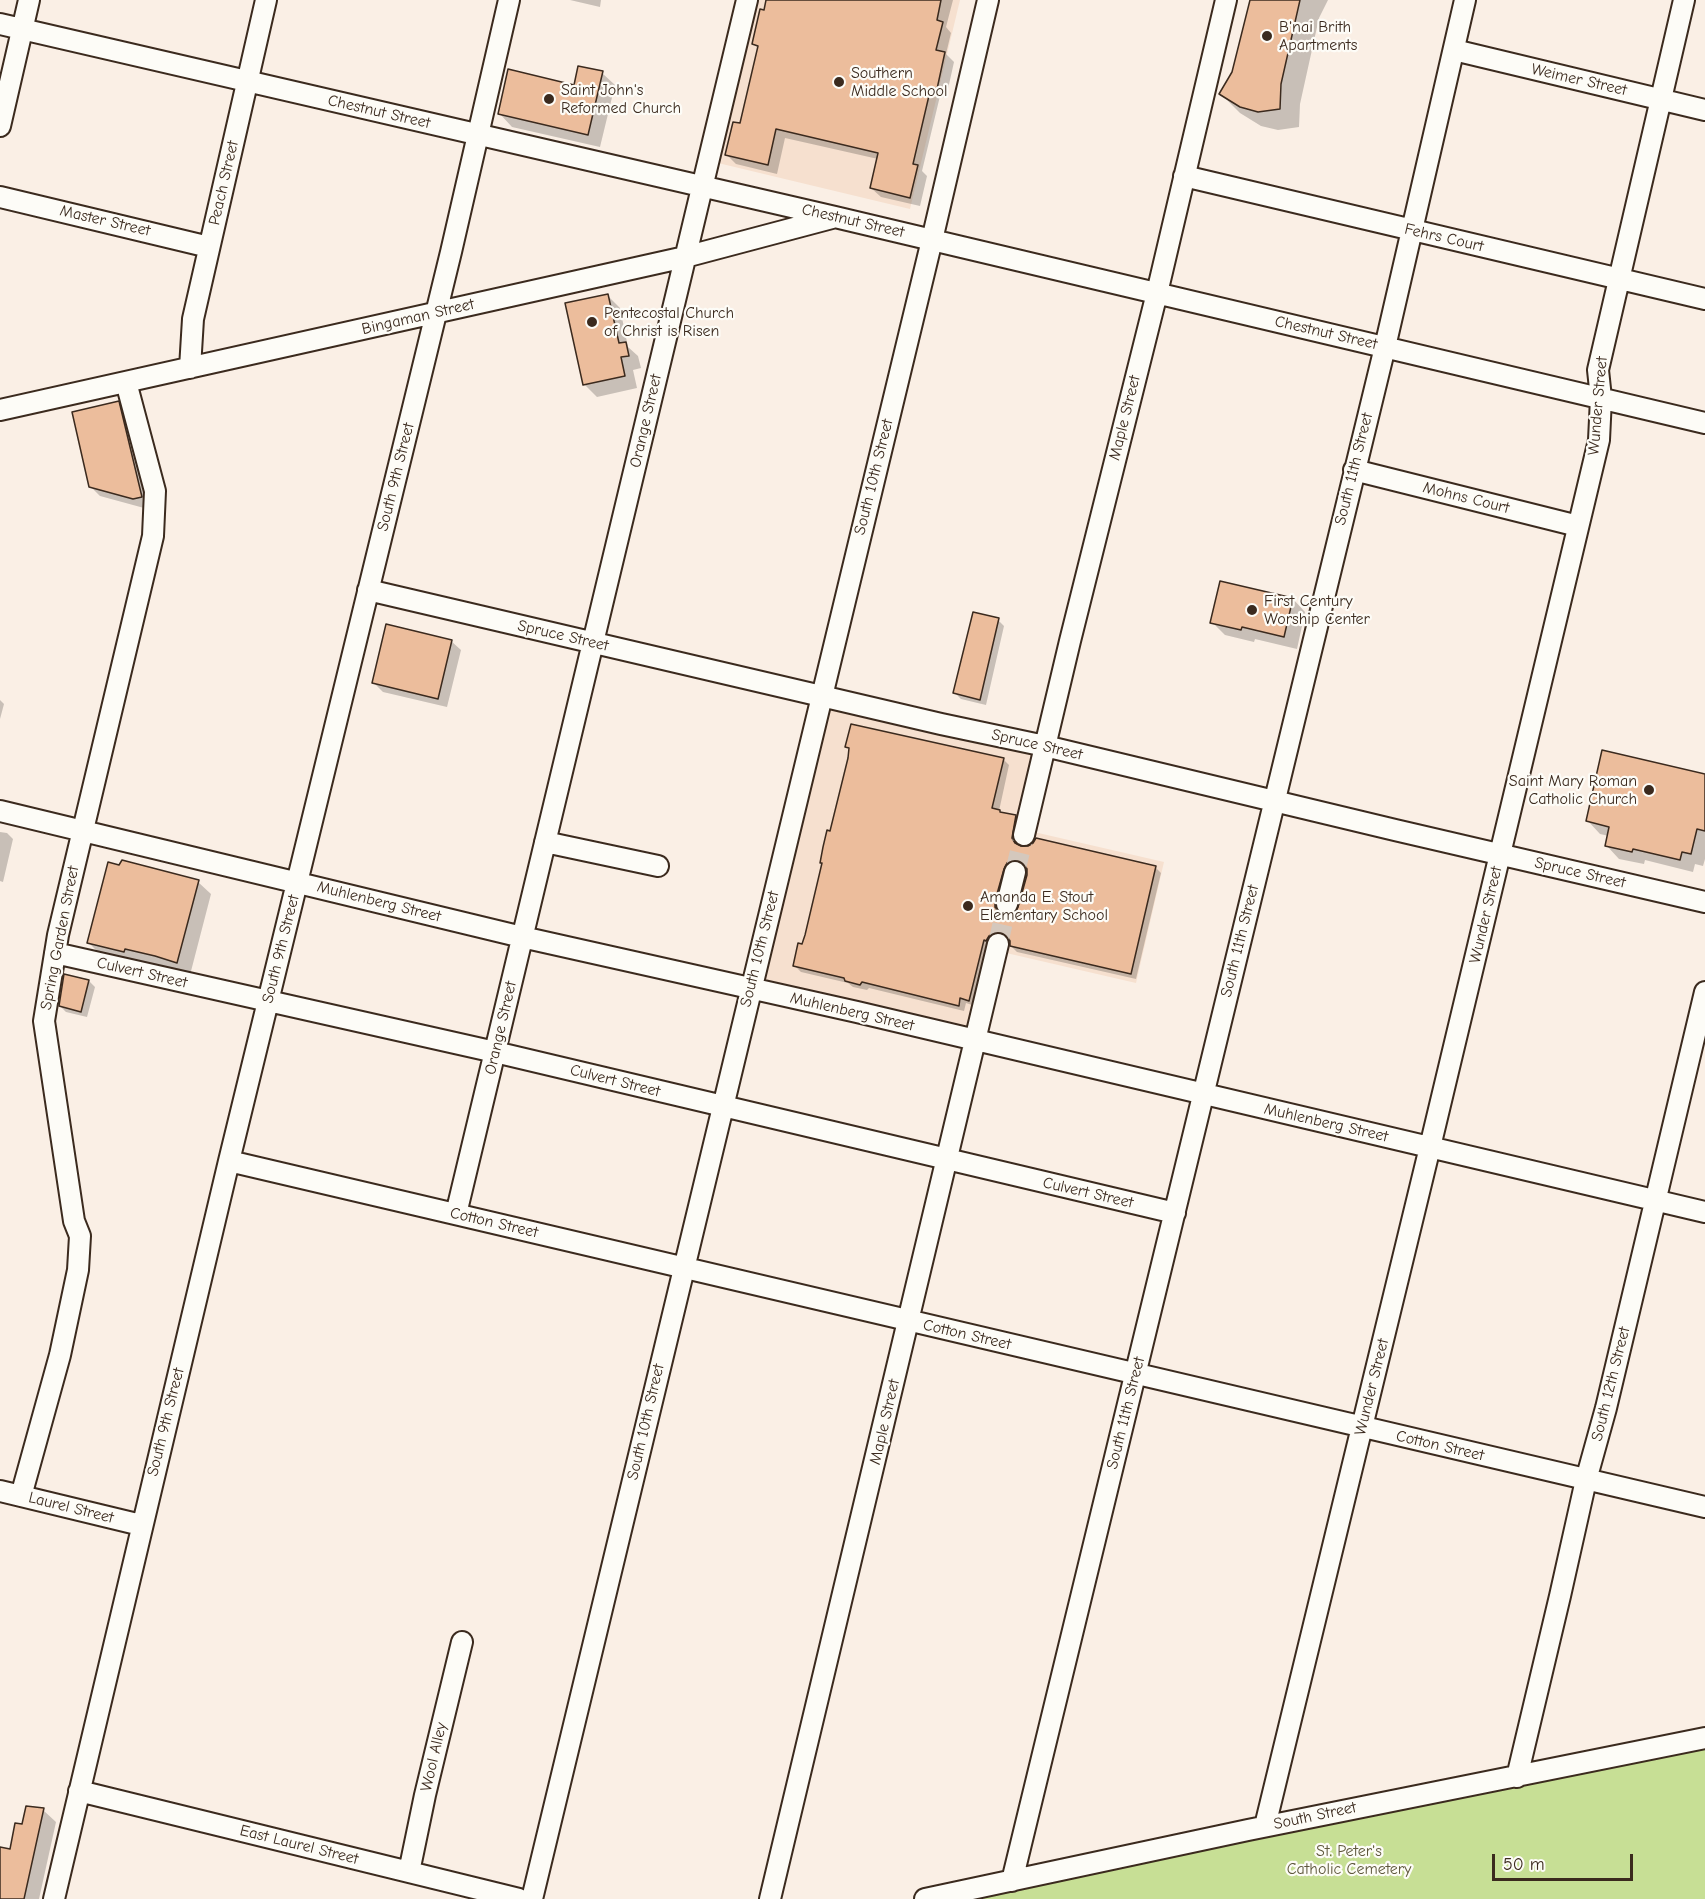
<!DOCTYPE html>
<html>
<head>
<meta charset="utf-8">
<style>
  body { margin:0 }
  #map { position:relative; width:1705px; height:1899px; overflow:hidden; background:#faefe5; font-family:"Comic Neue",sans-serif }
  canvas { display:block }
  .scale { position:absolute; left:1492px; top:1854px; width:141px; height:27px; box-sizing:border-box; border:3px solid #3b2a1e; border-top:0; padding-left:8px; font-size:18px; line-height:21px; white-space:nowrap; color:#3b2a1e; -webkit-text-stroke:4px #fdfcf7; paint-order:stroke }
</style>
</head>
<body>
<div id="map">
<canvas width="1705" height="1899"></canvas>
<div class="scale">50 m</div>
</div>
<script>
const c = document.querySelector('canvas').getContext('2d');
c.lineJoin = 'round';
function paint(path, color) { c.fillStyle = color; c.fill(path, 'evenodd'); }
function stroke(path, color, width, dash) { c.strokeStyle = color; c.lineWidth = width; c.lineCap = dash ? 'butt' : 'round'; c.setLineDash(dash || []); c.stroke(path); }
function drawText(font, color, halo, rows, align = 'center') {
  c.font = font + ' "Comic Neue",sans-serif'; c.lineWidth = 4.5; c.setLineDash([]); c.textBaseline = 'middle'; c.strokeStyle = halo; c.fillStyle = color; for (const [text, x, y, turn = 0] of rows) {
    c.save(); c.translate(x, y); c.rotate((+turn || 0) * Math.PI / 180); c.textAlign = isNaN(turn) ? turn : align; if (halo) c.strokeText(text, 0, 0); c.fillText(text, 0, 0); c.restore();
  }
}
const built = new Path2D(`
  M 757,0 L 960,0 L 910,209 L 718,163 Z
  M 831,699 L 1039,747 L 1021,829 L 1164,862 L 1136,983 L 989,949 L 970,1028 L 765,981 Z`);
const green = new Path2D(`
  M 1705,1738 L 1705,1899 L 925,1899 Z`);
const shadow = new Path2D(`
  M 570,0 L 601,0 L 600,7 Z
  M 768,0 L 953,0 L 946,27 L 951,33 L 946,54 L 954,62 L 946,98 L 940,96 L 922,171 L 927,176 L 920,206 L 881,197 L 871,188 L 878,159 L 785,138 L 777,174 L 736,164 L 727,155 L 741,125 L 759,49 L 754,44 Z
  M 1251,0 L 1328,0 L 1319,18 L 1300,104 L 1299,127 L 1278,130 L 1261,126 L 1240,113 L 1221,94 L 1234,72 Z
  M 602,73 L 615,85 L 600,147 L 512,127 L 500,114 L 575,86 Z
  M 607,295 L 620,308 L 628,347 L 638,356 L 641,368 L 633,370 L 637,388 L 597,397 L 584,384 Z
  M 118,403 L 128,412 L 151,506 L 144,508 L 100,496 L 90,486 Z
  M 1293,599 L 1305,612 L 1297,649 L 1255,639 L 1254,642 L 1225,635 L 1212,622 Z
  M 998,620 L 1004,626 L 986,705 L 961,699 L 955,693 Z
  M 451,641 L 461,650 L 447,707 L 383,692 L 373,682 Z
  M 0,700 L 4,704 L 0,719 Z
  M 847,747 L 1003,759 L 1009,765 L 999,811 L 1002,814 L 1016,817 L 1022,823 L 1018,845 L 1019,847 L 1155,867 L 1161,873 L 1136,979 L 1017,952 L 1011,946 L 1011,940 L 1002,938 L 975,1006 L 966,1003 L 964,1011 L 869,988 L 867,990 L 853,987 L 848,983 L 801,972 L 795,966 L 803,946 L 831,833 L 850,750 ZM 1019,866 L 1028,868 L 1028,874 L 1016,914 L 1003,916 L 1001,909 Z
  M 1705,776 L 1705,859 L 1703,866 L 1695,864 L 1693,872 L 1645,860 L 1644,864 L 1619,859 L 1607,846 L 1609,836 L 1600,834 L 1588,821 Z
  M 0,832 L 7,833 L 13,839 L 3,882 L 0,881 Z
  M 198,882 L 211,894 L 190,975 L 169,968 L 137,961 L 137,964 L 101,955 L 88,942 Z
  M 89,981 L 95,987 L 87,1017 L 66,1012 L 60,1006 Z
  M 43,1810 L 56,1822 L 39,1899 L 0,1899 L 0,1848 L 11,1851 Z`);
const building = new Path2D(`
  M 766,0 L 941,0 L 937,20 L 943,22 L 936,50 L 945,52 L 937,89 L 931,87 L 913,164 L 918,165 L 910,198 L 870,188 L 878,153 L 776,129 L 768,165 L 725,155 L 733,122 L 740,123 L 758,46 L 752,44 L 760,9 L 764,10 Z
  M 1250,0 L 1300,0 L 1281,84 L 1280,109 L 1258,112 L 1240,107 L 1219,94 L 1232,72 Z
  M 578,66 L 603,71 L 588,135 L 498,114 L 508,69 L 574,85 Z
  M 608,294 L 619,343 L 626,342 L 629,356 L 621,357 L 625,376 L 583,385 L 565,303 Z
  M 119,401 L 142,497 L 133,499 L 89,487 L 72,412 Z
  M 1220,581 L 1293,598 L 1284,637 L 1242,627 L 1241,630 L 1210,623 Z
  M 973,612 L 999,618 L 980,700 L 953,693 Z
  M 386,624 L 452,640 L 438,699 L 372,683 Z
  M 851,724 L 1004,758 L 992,808 L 1000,810 L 1000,812 L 1016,815 L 1012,838 L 1015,843 L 1021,846 L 1028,846 L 1033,843 L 1036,838 L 1156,866 L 1131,974 L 1010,946 L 1010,941 L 1007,936 L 1000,932 L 994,933 L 989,936 L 986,941 L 984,940 L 969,1001 L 960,998 L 959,1006 L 862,982 L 860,985 L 845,981 L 844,978 L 793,966 L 798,943 L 802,944 L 805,935 L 822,863 L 820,863 L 823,847 L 827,830 L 830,831 L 848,758 L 849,748 L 845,747 ZM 1012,860 L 1018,861 L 1024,864 L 1027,869 L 1027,875 L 1018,907 L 1015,913 L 1005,916 L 998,912 L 995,907 L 995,901 L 1004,869 L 1007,863 Z
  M 1602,750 L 1705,774 L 1705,831 L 1697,829 L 1691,854 L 1682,852 L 1680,860 L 1633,849 L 1632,852 L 1605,846 L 1609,827 L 1586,821 Z
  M 122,860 L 199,880 L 177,963 L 155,956 L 125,949 L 124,952 L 87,943 L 108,862 L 119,865 Z
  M 64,974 L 89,980 L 81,1012 L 59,1006 Z
  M 26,1806 L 44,1808 L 24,1899 L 0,1899 L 0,1847 L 10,1849 L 15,1823 L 22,1824 Z`);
const minorTunnel = new Path2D(`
  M 1015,872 L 1024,835
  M 998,944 L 1007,904`);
const minor = new Path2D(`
  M 0,24 L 835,217 L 1705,423
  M 1454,50 L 1705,110
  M 0,126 L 29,0
  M 1184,176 L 1705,299
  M 0,197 L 209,247
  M 190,368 L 193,319 L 266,0
  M 0,410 L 685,257 L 832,218
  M 1354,470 L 1578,526
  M 368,590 L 941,724 L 1045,746 L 1395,830 L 1705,902
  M 0,811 L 522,937 L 857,1012 L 1705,1212
  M 1024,835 L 1070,641 L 1157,293 L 1226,0
  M 545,842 L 658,866
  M 1007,904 L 1015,872
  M 55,953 L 495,1052 L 1175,1213
  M 229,1161 L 1705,1507
  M 456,1214 L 747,0
  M 0,1491 L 141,1525
  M 21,1496 L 60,1355 L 78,1270 L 80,1236 L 74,1221 L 44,1021 L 58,935 L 153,536 L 155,491 L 126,382
  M 1517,1777 L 1560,1596 L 1586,1480 L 1606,1408 L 1705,992
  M 79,1791 L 519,1899
  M 1265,1826 L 1430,1147 L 1599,440 L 1601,398 L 1598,370 L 1684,0
  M 409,1872 L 425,1795 L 462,1642
  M 1012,1881 L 1385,347 L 1465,0
  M 54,1899 L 229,1161 L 451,252 L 509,0
  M 532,1899 L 932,240 L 988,0
  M 770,1899 L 998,944
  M 925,1899 L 1248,1830 L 1705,1738`);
const markers = [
  [1267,36,6,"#3b2a1e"],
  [839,82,6,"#3b2a1e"],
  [549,99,6,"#3b2a1e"],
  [592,322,6,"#3b2a1e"],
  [1252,610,6,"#3b2a1e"],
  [1649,790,6,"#3b2a1e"],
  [968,906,6,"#3b2a1e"]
];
const poiNames = [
  ["B'nai Brith",1279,27],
  ["Apartments",1279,45],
  ["Southern",851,73],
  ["Middle School",851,91],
  ["Saint John's",561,90],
  ["Reformed Church",561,108],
  ["Pentecostal Church",604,313],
  ["of Christ is Risen",604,331],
  ["First Century",1264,601],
  ["Worship Center",1264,619],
  ["Saint Mary Roman",1637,781,"right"],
  ["Catholic Church",1637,799,"right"],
  ["Amanda E. Stout",980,897],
  ["Elementary School",980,915]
];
const streetNames = [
  ["Weimer Street",1579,80,13],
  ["Chestnut Street",379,112,13],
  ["Peach Street",224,183,-77],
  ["Master Street",105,221,13],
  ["Chestnut Street",853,221,13],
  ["Fehrs Court",1444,238,13],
  ["Bingaman Street",418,317,-13],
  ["Chestnut Street",1326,333,13],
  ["Wunder Street",1598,406,-85],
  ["Maple Street",1125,418,-76],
  ["Orange Street",646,421,-77],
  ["South 11th Street",1354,469,-76],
  ["South 9th Street",396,477,-76],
  ["South 10th Street",874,477,-76],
  ["Mohns Court",1466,498,14],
  ["Spruce Street",563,636,13],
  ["Spruce Street",1037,745,13],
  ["Spruce Street",1580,873,13],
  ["Muhlenberg Street",379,902,14],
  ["Wunder Street",1486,915,-77],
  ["Spring Garden Street",60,938,-79],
  ["South 11th Street",1240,941,-76],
  ["South 9th Street",281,949,-76],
  ["South 10th Street",760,949,-76],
  ["Culvert Street",142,973,13],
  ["Muhlenberg Street",852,1012,13],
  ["Orange Street",501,1028,-77],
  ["Culvert Street",615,1081,14],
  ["Muhlenberg Street",1326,1123,13],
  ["Culvert Street",1088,1193,13],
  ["Cotton Street",494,1223,13],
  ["Cotton Street",967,1335,13],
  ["South 12th Street",1611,1384,-76],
  ["Wunder Street",1372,1387,-76],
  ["South 11th Street",1126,1413,-76],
  ["South 9th Street",166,1422,-76],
  ["South 10th Street",646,1422,-77],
  ["Maple Street",885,1422,-77],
  ["Cotton Street",1440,1446,13],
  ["Laurel Street",71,1508,14],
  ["Wool Alley",434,1757,-77],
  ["South Street",1315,1816,-12],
  ["East Laurel Street",299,1845,14]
];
const parkNames = [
  ["St. Peter's",1349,1851],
  ["Catholic Cemetery",1349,1869]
];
paint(built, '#f6e0cf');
paint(green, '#c7df95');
paint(shadow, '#0003');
paint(building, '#ecbd9c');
stroke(building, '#3b2a1e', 1.5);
stroke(minorTunnel, '#d4c8bd', 20, [20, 10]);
stroke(minor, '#3b2a1e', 24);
stroke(minor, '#fdfcf7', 20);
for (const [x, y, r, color] of markers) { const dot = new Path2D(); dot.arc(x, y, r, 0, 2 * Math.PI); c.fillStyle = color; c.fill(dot); stroke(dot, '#fdfcf7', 2); }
drawText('16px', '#3b2a1e', '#fdfcf7', poiNames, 'left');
drawText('16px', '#3b2a1e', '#fdfcf7', streetNames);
drawText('16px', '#5e573c', '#fdfcf7', parkNames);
</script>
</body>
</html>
